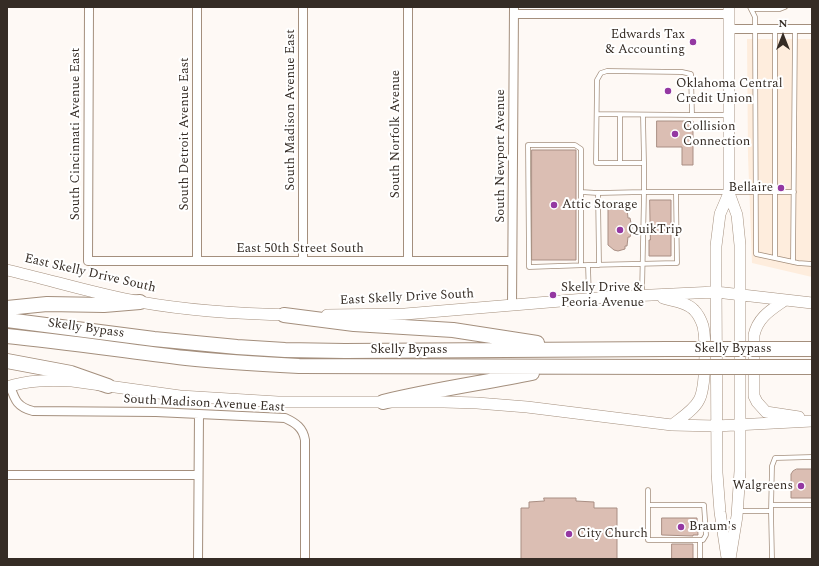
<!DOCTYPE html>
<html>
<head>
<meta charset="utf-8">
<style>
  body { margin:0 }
  #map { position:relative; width:819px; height:566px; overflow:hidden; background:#fef9f5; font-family:Spectral,serif }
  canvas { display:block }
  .frame { position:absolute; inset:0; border:8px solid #352c25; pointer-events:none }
  .north { position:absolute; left:763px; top:16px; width:40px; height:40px; -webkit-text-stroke:3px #fff; paint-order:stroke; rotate:0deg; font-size:11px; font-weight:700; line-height:16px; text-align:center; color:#352c25 }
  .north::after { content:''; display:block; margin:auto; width:14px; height:18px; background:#352c25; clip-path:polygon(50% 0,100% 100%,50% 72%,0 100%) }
</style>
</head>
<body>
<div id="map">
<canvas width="819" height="566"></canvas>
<div class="frame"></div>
<div class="north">N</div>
</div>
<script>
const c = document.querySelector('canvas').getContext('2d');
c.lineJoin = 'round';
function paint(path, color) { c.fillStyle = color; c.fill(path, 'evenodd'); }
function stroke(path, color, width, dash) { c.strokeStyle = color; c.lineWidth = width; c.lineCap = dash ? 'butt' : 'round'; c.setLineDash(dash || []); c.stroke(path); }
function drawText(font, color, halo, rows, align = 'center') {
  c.font = font + ' Spectral,serif'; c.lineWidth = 4; c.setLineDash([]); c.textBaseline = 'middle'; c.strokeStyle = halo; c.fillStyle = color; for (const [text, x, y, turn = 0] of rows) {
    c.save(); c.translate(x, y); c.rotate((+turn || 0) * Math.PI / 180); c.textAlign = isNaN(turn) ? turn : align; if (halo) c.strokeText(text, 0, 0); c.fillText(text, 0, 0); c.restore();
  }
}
const built = new Path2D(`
  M 747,39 L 812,39 L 812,277 L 752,263 L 748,156 Z`);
const building = new Path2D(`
  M 657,121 L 693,121 L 693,165 L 682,165 L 682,147 L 657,147 Z
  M 532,150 L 576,150 L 576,260 L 532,260 Z
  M 650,200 L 671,200 L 671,256 L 649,256 L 649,240 L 650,240 Z
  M 618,205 L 627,208 L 628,218 L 630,218 L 632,228 L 630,237 L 628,237 L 627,246 L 625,246 L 625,249 L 618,251 L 614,250 L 608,245 L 608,209 L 613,206 Z
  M 797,469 L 812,469 L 812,498 L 791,498 L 791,474 L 793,471 Z
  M 544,498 L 576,498 L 576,501 L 594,502 L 594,508 L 617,508 L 617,559 L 521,559 L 521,508 L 529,508 L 529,502 L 544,501 Z
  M 662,518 L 697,518 L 698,535 L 693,535 L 693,536 L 662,535 Z
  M 672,544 L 693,544 L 693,559 L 672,559 Z`);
const service = new Path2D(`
  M 750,7 L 755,17 L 756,254 L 798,263 L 812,264
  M 751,9 L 780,9 L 785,7
  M 597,114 L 692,115
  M 620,115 L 620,163
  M 643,115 L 644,163
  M 581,192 L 581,265
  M 775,258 L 775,29
  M 793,262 L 795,29
  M 588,265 L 529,267 L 528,145 L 575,145 L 581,149 L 581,192 L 598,193
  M 599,265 L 598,193 L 644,192 L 644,163 L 596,163 L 597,80 L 601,73 L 607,71 L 682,72 L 691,74 L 692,115 L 728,115
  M 642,295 L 644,192 L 794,192
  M 589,297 L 588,265 L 677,263 L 676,193
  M 648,490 L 648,540 L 703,540 L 706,535 L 704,505 L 648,505
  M 772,505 L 812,505
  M 738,511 L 771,511 L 772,466 L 775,458 L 812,457
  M 771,511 L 772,559
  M 706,528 L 721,528
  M 700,559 L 700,540`);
const minor = new Path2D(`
  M 89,7 L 88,261 L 512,261
  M 408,7 L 408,261
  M 514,14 L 729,14
  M 729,29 L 812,29
  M 303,260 L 303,7
  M 197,261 L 197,7
  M 512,305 L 514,7
  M 10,386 C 15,400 17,407 33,411 L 156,412 L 285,418 C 296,423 303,428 305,440 L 305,559
  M 7,475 L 198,475
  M 198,559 L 199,414`);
const secondary = new Path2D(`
  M 729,7 L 729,193 L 737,215 L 740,245 L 740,471 L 737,516 L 730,559
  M 7,270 C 51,280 95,294 140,302 C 190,311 242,314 292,315
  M 663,298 C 673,301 687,302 694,310 C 699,315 701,320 703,326 C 706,340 706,388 699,400 C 694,410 681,418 672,425
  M 785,300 C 771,310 758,317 754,335 L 754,396 L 757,402 L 766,412 L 799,417
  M 327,315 L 405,314 L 609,297 L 716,292 L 812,303
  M 7,387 C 28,380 50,380 72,381 L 180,396 L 278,402 L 444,402 L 477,403 L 527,407 L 672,425 L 716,426 L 812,421
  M 727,558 L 720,512 L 717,473 L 716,278 L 716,246 L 720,214 L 729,193`);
const motorway = new Path2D(`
  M 7,308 L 47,304 L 104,305 L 140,302
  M 284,315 L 354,324 L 453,330 L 537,343
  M 7,320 L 154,339 L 237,347 L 285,350 L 345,351 L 668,349
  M 7,336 C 67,342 126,351 186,358 C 223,362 261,364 299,366 L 668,367
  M 790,349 L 812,349
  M 7,361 L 71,373 L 108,386
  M 789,367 L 812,367
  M 383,402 C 432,390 482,383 532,373`);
const motorwayBridge = new Path2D(`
  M 668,349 L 790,349
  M 668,367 L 789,367`);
const markers = [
  [693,42,4,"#9438a2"],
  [668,91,4,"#9438a2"],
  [675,134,4,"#9438a2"],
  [781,188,4,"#9438a2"],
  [554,205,4,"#9438a2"],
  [620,230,4,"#9438a2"],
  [553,295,4,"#9438a2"],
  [801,486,4,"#9438a2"],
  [681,527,4,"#9438a2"],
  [569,534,4,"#9438a2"]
];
const poiNames = [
  ["Edwards Tax",685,35,"right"],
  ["& Accounting",685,50,"right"],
  ["Oklahoma Central",676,84],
  ["Credit Union",676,99],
  ["Collision",683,127],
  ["Connection",683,142],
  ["Bellaire",773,188,"right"],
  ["Attic Storage",562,205],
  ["QuikTrip",628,230],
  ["Skelly Drive &",561,288],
  ["Peoria Avenue",561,303],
  ["Walgreens",793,486,"right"],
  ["Braum's",689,527],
  ["City Church",577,534]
];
const streetNames = [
  ["South Madison Avenue East",291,110,-90],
  ["South Cincinnati Avenue East",76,134,-90],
  ["South Detroit Avenue East",185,134,-90],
  ["South Norfolk Avenue",396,134,-90],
  ["South Newport Avenue",501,156,-90],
  ["East 50th Street South",300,249],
  ["East Skelly Drive South",90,274,13],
  ["East Skelly Drive South",407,298,-3],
  ["Skelly Bypass",86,329,8],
  ["Skelly Bypass",733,349],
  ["Skelly Bypass",409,350],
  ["South Madison Avenue East",204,404,3]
];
paint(built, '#feeddd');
paint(building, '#dbbeb3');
stroke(building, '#a98e83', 1);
stroke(service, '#a48f7d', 5.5);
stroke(minor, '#a48f7d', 10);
stroke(secondary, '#a48f7d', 12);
stroke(motorway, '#a48f7d', 16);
stroke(service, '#fff', 4);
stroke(minor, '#fff', 8);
stroke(secondary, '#fff', 11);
stroke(motorway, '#fff', 14);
stroke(motorwayBridge, '#a48f7d', 16, []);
stroke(motorwayBridge, '#fff', 14);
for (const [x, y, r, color] of markers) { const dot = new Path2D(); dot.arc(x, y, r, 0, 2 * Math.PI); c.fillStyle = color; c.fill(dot); stroke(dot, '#fff', 1.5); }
drawText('13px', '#352c25', '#fff', poiNames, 'left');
drawText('13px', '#352c25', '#fff', streetNames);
</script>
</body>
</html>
